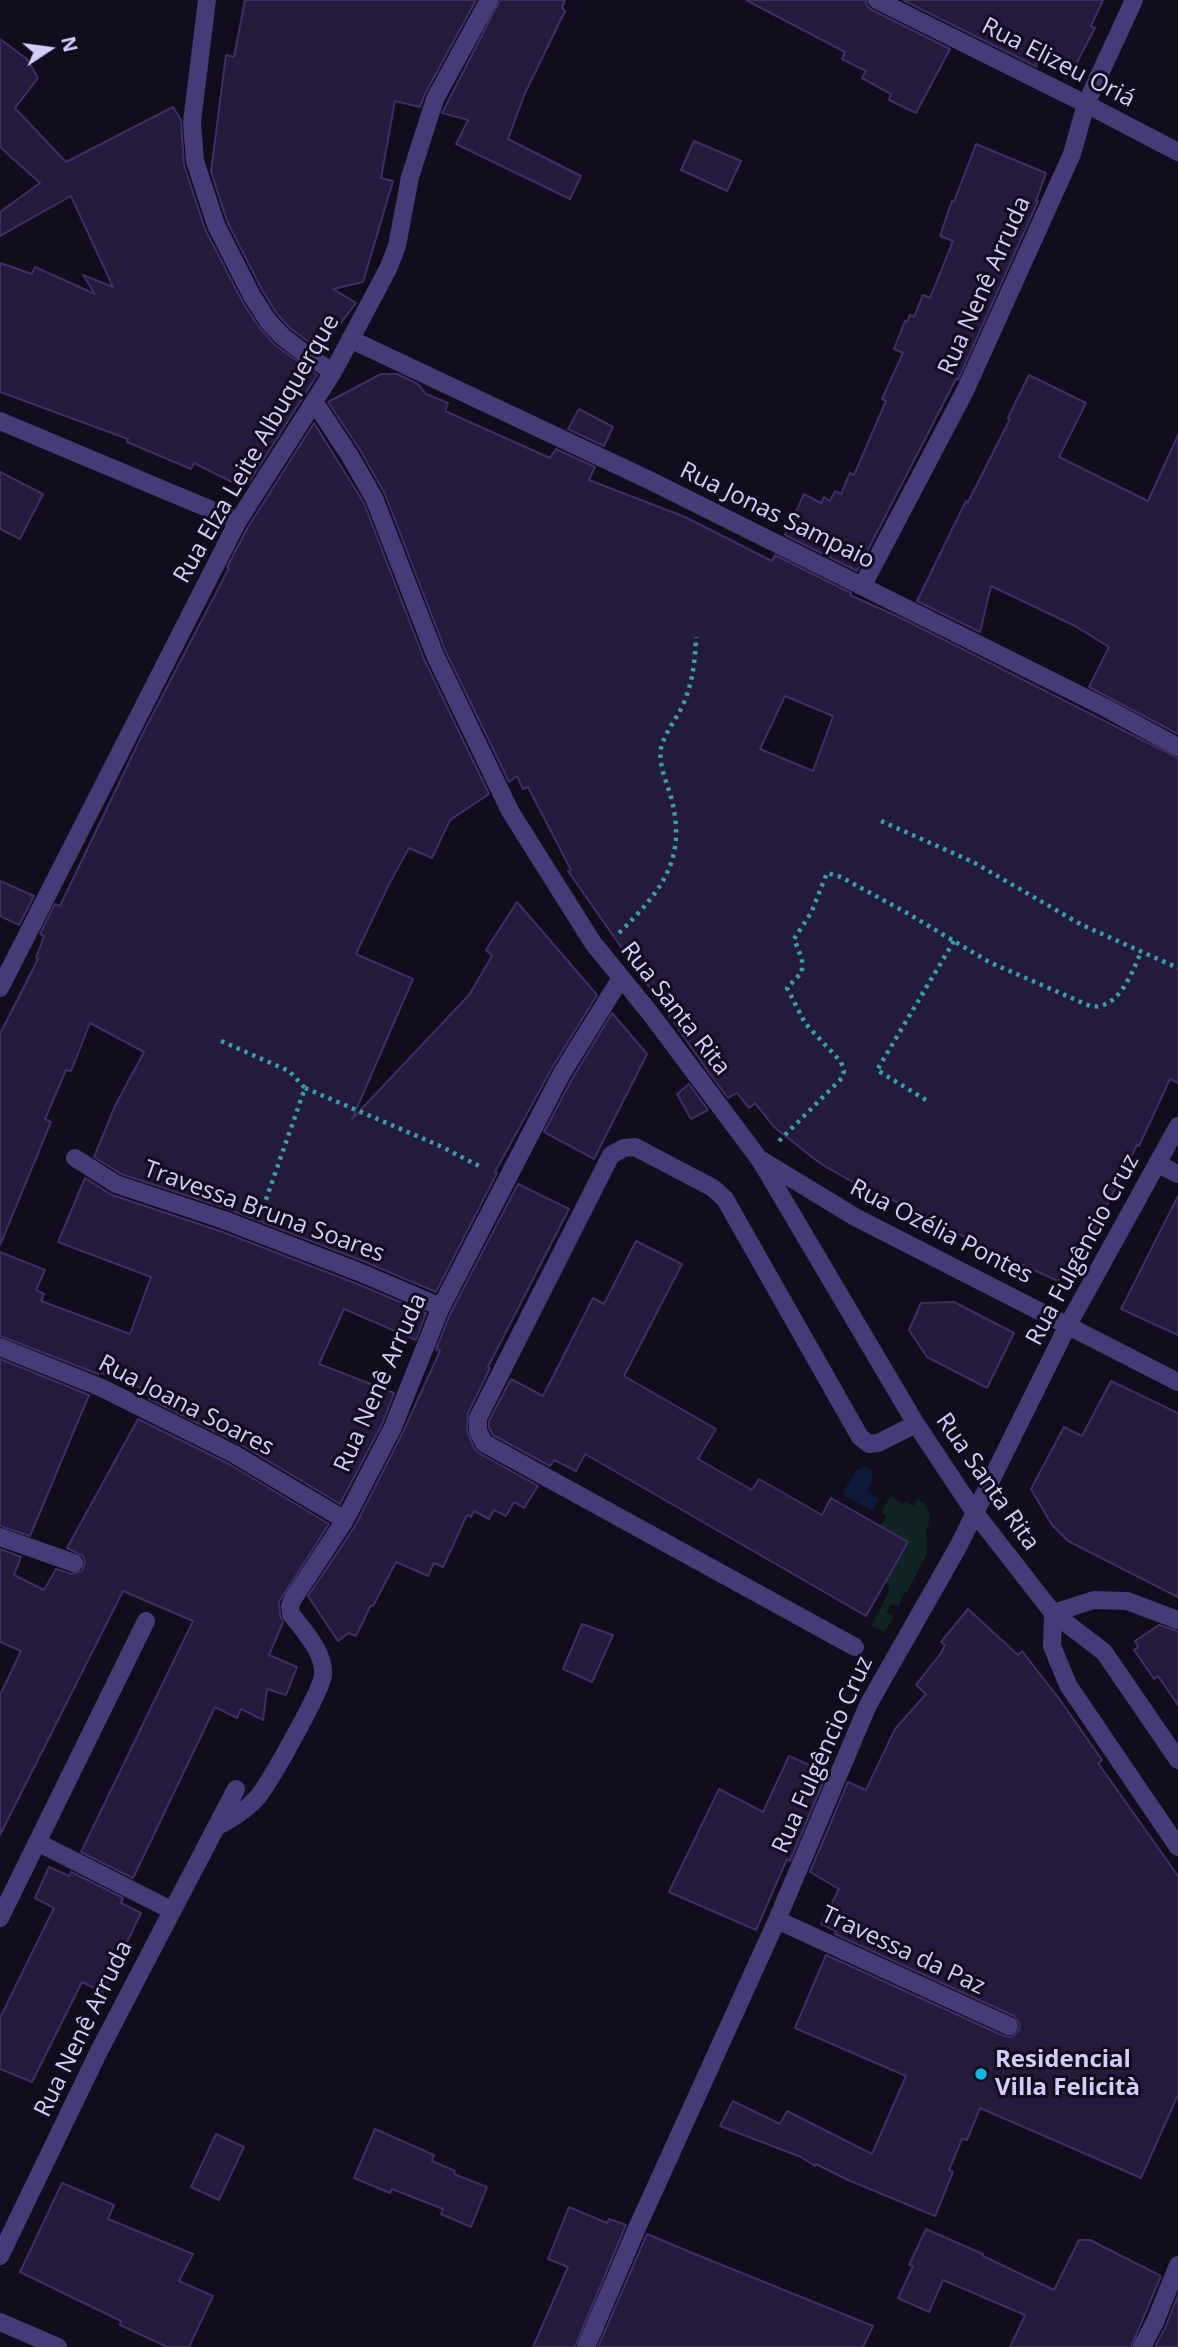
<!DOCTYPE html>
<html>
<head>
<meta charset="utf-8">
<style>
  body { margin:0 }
  #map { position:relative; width:1178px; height:2347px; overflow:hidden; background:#110d1c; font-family:"Open Sans",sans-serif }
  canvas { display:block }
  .north { position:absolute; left:14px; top:14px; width:70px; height:70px; -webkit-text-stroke:5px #110d1c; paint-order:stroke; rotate:77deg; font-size:19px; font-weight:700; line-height:28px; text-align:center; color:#d6ccfb }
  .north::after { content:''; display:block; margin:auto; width:24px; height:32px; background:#d6ccfb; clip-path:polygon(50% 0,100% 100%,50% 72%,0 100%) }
</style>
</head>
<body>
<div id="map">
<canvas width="1178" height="2347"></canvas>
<div class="north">N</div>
</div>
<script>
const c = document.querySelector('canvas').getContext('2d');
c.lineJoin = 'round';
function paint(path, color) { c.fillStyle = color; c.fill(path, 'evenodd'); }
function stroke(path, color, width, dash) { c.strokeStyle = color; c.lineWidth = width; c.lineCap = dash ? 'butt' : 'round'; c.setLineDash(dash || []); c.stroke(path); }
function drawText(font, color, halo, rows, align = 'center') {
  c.font = font + ' "Open Sans",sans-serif'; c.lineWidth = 6; c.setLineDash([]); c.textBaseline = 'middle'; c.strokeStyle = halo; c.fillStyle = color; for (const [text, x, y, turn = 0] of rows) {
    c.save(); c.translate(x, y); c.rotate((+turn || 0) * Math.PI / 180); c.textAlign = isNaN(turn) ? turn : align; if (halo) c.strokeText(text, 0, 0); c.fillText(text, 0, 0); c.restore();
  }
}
const green = new Path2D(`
  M 891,1496 L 903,1505 L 906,1501 L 913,1506 L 918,1498 L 921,1502 L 923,1501 L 930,1514 L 928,1528 L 926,1529 L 927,1554 L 907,1592 L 904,1593 L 899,1606 L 891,1604 L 886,1612 L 894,1617 L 884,1632 L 871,1626 L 889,1591 L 888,1584 L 881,1576 L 885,1560 L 896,1565 L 909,1543 L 880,1526 L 887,1516 L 881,1512 Z`);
const water = new Path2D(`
  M 864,1467 C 878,1470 872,1481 867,1491 L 879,1499 L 872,1511 L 842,1494 L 856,1471 Z`);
const building = new Path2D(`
  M 245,0 L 476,0 L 425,94 L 420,107 L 395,101 L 381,178 L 393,181 L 363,282 L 333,289 L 356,303 L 320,350 L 291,329 L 277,314 L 262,290 L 227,221 L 211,172 L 226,55 L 234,57 Z
  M 500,0 L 565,0 L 562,8 L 565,11 L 525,93 L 508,139 L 581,176 L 570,199 L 456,144 L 468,120 L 442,113 Z
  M 746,0 L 866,0 L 867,6 L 872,10 L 950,49 L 916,113 L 889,100 L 891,94 L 862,78 L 866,71 L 842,59 L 845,52 Z
  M 903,0 L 1103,0 L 1091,26 L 1095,28 L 1073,70 L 1068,68 L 1067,70 L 1034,54 L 1037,67 Z
  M 0,39 L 27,59 L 38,78 L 15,108 L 66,162 L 173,107 L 181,120 L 184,165 L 205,229 L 242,301 L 259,327 L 275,345 L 317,375 L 248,484 L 232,482 L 194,463 L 191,469 L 127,442 L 128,439 L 0,392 L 0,263 L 32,274 L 35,267 L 95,294 L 83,275 L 113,287 L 71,196 L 0,236 L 0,212 L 40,183 L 0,147 Z
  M 694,141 L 741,161 L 727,191 L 681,170 Z
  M 976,144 L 1046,173 L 1036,201 L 1038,201 L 958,380 L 956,379 L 857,571 L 785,535 L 804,494 L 821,503 L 824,497 L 830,501 L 835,491 L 841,494 L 850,473 L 854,475 L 886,401 L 882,399 L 903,353 L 894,349 L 905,321 L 907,322 L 910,315 L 914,317 L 923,295 L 930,298 L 953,241 L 940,236 L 952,201 L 954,202 Z
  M 381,374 L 397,374 L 418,384 L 426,394 L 448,403 L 445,411 L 550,458 L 556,449 L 595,467 L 589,480 L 685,517 L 772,561 L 775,555 L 851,593 L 850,595 L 903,619 L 1178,758 L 1178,1083 L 1170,1079 L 1139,1146 L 1137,1145 L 1082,1255 L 1076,1252 L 1058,1281 L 996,1253 L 879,1193 L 877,1196 L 821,1164 L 774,1127 L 755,1103 L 749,1108 L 737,1093 L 728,1098 L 707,1070 L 568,871 L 571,870 L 528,787 L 523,789 L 517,776 L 509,782 L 445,650 L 385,494 L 360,450 L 328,402 ZM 785,696 L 833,716 L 813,771 L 760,749 Z
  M 1029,375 L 1086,403 L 1059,457 L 1148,501 L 1178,435 L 1178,734 L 1089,687 L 1109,647 L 1075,626 L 991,586 L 980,632 L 917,601 L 966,501 L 968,502 L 1010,419 L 1008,418 Z
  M 579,409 L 613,427 L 604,446 L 568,429 Z
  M 314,423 L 364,503 L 424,659 L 489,794 L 450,820 L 432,858 L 409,848 L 389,884 L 356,954 L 413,979 L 352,1119 L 469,995 L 492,956 L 486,950 L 517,902 L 597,995 L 552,1068 L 495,1172 L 497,1173 L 436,1292 L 363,1261 L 228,1209 L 121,1174 L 94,1157 L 115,1106 L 144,1052 L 90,1023 L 71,1071 L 66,1070 L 45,1119 L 51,1122 L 0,1245 L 0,1034 L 38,959 L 36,958 L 44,936 L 40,934 L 55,904 L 60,906 L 144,731 L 229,568 L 227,567 L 248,527 Z
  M 0,472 L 43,494 L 20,539 L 0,529 Z
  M 0,881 L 34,896 L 19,925 L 0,916 Z
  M 612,1013 L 647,1054 L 594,1159 L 544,1132 L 572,1079 Z
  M 689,1084 L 708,1110 L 691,1119 L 677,1094 Z
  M 85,1178 L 112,1195 L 220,1231 L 355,1283 L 426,1313 L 416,1340 L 344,1309 L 319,1364 L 394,1393 L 383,1422 L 340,1504 L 240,1444 L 149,1399 L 150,1397 L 147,1395 L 149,1391 L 99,1372 L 98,1374 L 0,1336 L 0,1252 L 45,1270 L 36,1290 L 44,1294 L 41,1301 L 130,1334 L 151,1277 L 58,1242 Z
  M 518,1184 L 569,1209 L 488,1367 L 490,1368 L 468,1413 L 467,1431 L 474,1448 L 479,1453 L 538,1486 L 524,1508 L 514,1502 L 506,1516 L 494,1510 L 489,1519 L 474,1511 L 471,1517 L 467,1515 L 443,1567 L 434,1563 L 428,1576 L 396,1562 L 373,1606 L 371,1605 L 356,1636 L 349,1633 L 338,1641 L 308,1596 L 355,1526 L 403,1432 L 440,1351 L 436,1349 L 451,1312 Z
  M 1178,1196 L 1178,1335 L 1121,1309 Z
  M 636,1241 L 682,1264 L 624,1376 L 716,1429 L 698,1459 L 752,1490 L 759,1479 L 822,1515 L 831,1498 L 908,1542 L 866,1616 L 585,1454 L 576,1471 L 554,1460 L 550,1466 L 493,1435 L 489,1428 L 489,1421 L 511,1379 L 543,1396 L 593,1298 L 604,1304 Z
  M 954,1302 L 1014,1333 L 987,1388 L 927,1357 L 909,1330 L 921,1303 Z
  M 0,1359 L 89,1395 L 30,1536 L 0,1526 Z
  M 1111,1381 L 1178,1413 L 1178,1597 L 1068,1541 L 1052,1525 L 1031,1489 L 1064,1427 L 1082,1436 Z
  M 138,1419 L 229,1464 L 329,1524 L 279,1602 L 280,1615 L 283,1622 L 269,1655 L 297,1667 L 286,1695 L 267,1689 L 263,1720 L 241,1709 L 237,1718 L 215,1707 L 133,1878 L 81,1852 L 193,1621 L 123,1591 L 0,1835 L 0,1695 L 21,1651 L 0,1642 L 0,1549 L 21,1557 L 14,1575 L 44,1590 L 56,1569 L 71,1574 L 82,1571 L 85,1562 L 83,1556 L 67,1548 Z
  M 968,1609 L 1018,1655 L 1022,1651 L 1060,1700 L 1102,1760 L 1098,1763 L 1178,1876 L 1178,2095 L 1141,2178 L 980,2108 L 967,2140 L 962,2139 L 949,2170 L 953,2172 L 935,2216 L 848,2180 L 816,2164 L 815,2166 L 801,2157 L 720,2126 L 733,2101 L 780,2124 L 787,2111 L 872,2154 L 906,2076 L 795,2028 L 826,1955 L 1004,2036 L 1011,2037 L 1019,2031 L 1020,2024 L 1014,2016 L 835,1934 L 836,1931 L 821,1924 L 839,1889 L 810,1872 L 848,1782 L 866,1790 L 895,1729 L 926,1694 L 916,1685 L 941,1653 L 945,1645 L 941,1642 Z
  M 582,1624 L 613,1635 L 592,1682 L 563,1669 Z
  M 1159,1625 L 1178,1631 L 1178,1705 L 1158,1676 L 1154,1679 L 1134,1650 L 1138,1647 L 1135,1641 Z
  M 789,1756 L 827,1773 L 790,1861 L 787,1859 L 756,1930 L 669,1892 L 719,1789 L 763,1812 Z
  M 49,1867 L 69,1876 L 71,1872 L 123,1898 L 121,1903 L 141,1913 L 103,1992 L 82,1982 L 32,2082 L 0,2069 L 0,2018 L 54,1908 L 35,1898 Z
  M 375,2129 L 434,2155 L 432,2161 L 455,2171 L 454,2174 L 487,2187 L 471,2227 L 441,2214 L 443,2209 L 392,2189 L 390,2193 L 354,2178 Z
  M 216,2134 L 244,2147 L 219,2200 L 191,2187 Z
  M 62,2183 L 114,2205 L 108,2219 L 193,2254 L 179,2281 L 213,2296 L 189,2347 L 167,2347 L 120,2325 L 121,2321 L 20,2272 Z
  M 569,2207 L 607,2223 L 609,2219 L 626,2225 L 575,2347 L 533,2347 L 568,2267 L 548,2259 Z
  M 926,2229 L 983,2254 L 983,2256 L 1054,2290 L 1079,2240 L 1090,2240 L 1161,2276 L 1131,2347 L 1010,2347 L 1025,2315 L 943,2280 L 929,2312 L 898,2298 L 913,2266 L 909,2265 Z
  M 647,2234 L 685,2250 L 873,2326 L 863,2347 L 598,2347 Z
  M 1178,2295 L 1178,2347 L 1155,2347 L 1166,2326 Z`);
const path = new Path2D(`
  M 881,821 L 973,862 L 1082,925 L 1178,968
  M 619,933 C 659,893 687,862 672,801 C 668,784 658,766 661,748 C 665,732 676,720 683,705 C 693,681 695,662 696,637
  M 221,1041 L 289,1071 L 305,1088 L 263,1208
  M 305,1088 L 438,1145 L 483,1168
  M 926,1100 L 877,1070 L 954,941
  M 779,1141 L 842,1078 L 844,1071 L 841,1062 L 805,1023 L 787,988 L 802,972 L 802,959 L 794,939 L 811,913 L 827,873 L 841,877 L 907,913 L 989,962 L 1090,1006 C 1118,1011 1132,973 1141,952`);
const minor = new Path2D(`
  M 207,0 L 192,122 L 195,161 L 216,225 L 252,296 L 268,321 L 283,337 L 308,356 L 333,372
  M 877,0 L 1086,104 L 1178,152
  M 350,339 L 651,481 L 1104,707 L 1178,747
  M 315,403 L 350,456 L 374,498 L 435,655 L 510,811 L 593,943 L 650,1013 L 760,1160 L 916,1424 L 975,1513 L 1053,1613 L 1104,1652 L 1178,1760
  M 0,421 L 238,521
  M 863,585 L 965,391 L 1072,154 L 1086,104 L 1134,0
  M 0,988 L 238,521 L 333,372 L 388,269 L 397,246 L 410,177 L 435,99 L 489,0
  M 75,1158 L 116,1184 L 224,1220 L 359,1272 L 441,1307
  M 763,1161 L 855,1217 L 1178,1382
  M 1158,1164 L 1178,1174
  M 0,1347 L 102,1388 L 234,1454 L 345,1520
  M 0,1537 L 74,1563
  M 1053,1613 L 1052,1646 L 1068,1685 L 1178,1847
  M 1053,1613 L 1094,1600 L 1127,1601 L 1178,1620
  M 855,1647 L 484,1443 L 478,1431 L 478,1418 L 611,1155 L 624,1148 L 635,1147 L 713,1188 L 725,1199 L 860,1437 L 869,1444 L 878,1443 L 916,1424
  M 216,1827 C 231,1819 245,1811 256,1799 C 268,1786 322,1690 323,1675 C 325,1653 303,1630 291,1614 L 290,1606 L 293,1599 L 345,1520 L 393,1427 L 441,1307 L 562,1073 L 621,978
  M 37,1842 L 171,1910
  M 0,1918 L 146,1621
  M 777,1920 L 1009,2026
  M 0,2256 L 99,2051 L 236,1789
  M 0,2322 L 58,2347
  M 586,2347 L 637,2228 L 777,1920 L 868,1705 L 958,1547 L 1068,1325 L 1178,1126
  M 1142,2347 L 1155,2322 L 1178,2265`);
const markers = [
  [981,2074,7,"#12b7e1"]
];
const streetNames = [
  ["Rua Elizeu Oriá",1058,63,27],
  ["Rua Nenê Arruda",985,286,-66],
  ["Rua Elza Leite Albuquerque",257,449,-60],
  ["Rua Jonas Sampaio",777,516,26],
  ["Rua Santa Rita",675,1009,52],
  ["Travessa Bruna Soares",264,1212,20],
  ["Rua Ozélia Pontes",941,1232,27],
  ["Rua Fulgêncio Cruz",1083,1250,-62],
  ["Rua Nenê Arruda",381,1383,-66],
  ["Rua Joana Soares",186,1406,27],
  ["Rua Santa Rita",987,1482,55],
  ["Rua Fulgêncio Cruz",823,1755,-66],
  ["Travessa da Paz",903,1951,25],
  ["Rua Nenê Arruda",84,2029,-64]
];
const poiNames = [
  ["Residencial",995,2060],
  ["Villa Felicità",995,2088]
];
paint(green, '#102425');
paint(water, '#0e1a3a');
paint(building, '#241a3b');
stroke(building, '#3f2e65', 2);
stroke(path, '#36a0a5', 4.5, [3.5, 5]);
stroke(minor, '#443b77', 18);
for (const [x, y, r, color] of markers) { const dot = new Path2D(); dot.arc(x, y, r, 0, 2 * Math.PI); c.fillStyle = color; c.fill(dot); stroke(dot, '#110d1c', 2.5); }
drawText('24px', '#d6ccfb', '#110d1c', streetNames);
drawText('bold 24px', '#d6ccfb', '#110d1c', poiNames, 'left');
</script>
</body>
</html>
